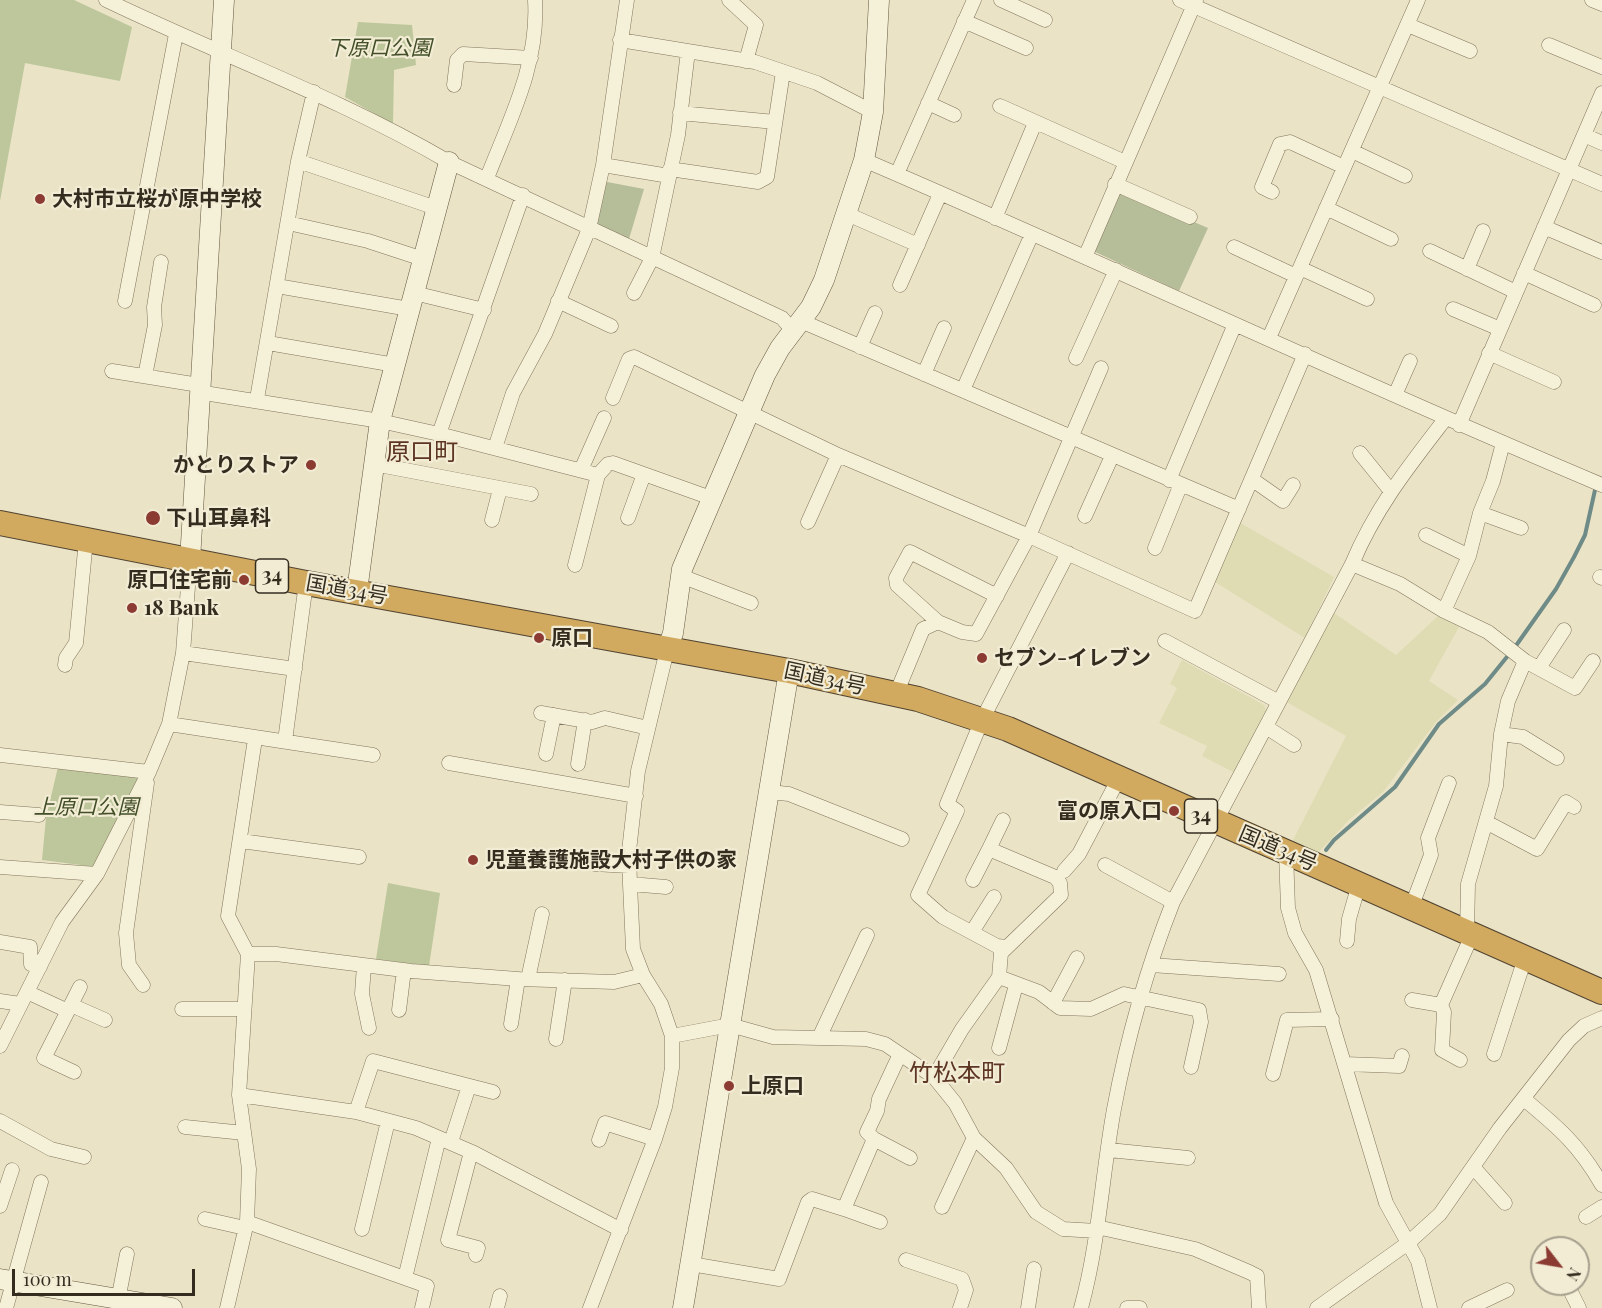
<!DOCTYPE html>
<html>
<head>
<meta charset="utf-8">
<style>
  body { margin:0 }
  #map { position:relative; width:1602px; height:1308px; overflow:hidden; background:#eae3c6; font-family:"Playfair Display",serif }
  canvas { display:block }
  .north { position:absolute; left:1530px; top:1236px; width:60px; height:60px; box-sizing:border-box; background:#f2ecd5; border:2px solid #a69f8d; border-radius:50%; rotate:121deg; font-size:16px; font-weight:700; line-height:24px; text-align:center; color:#352c20 }
  .north::after { content:''; display:block; margin:auto; width:21px; height:27px; background:#8c3b33; clip-path:polygon(50% 0,100% 100%,50% 72%,0 100%) }
  .scale { position:absolute; left:12px; top:1269px; width:183px; height:27px; box-sizing:border-box; border:3px solid #352c20; border-top:0; padding-left:8px; font-size:18px; line-height:21px; white-space:nowrap; color:#352c20; -webkit-text-stroke:4px #f2ecd5; paint-order:stroke }
</style>
</head>
<body>
<div id="map">
<canvas width="1602" height="1308"></canvas>
<div class="north">N</div>
<div class="scale">100 m</div>
</div>
<script>
const c = document.querySelector('canvas').getContext('2d');
c.lineJoin = 'round';
function paint(path, color) { c.fillStyle = color; c.fill(path, 'evenodd'); }
function stroke(path, color, width, dash) { c.strokeStyle = color; c.lineWidth = width; c.lineCap = dash ? 'butt' : 'round'; c.setLineDash(dash || []); c.stroke(path); }
function drawText(font, color, halo, rows, align = 'center') {
  c.font = font + ' "Playfair Display","Noto Sans JP",serif'; c.lineWidth = 4.5; c.setLineDash([]); c.textBaseline = 'middle'; c.strokeStyle = halo; c.fillStyle = color; for (const [text, x, y, turn = 0] of rows) {
    c.save(); c.translate(x, y); c.rotate((+turn || 0) * Math.PI / 180); c.textAlign = isNaN(turn) ? turn : align; if (halo) c.strokeText(text, 0, 0); c.fillText(text, 0, 0); c.restore();
  }
}
const farmland = new Path2D(`
  M 1237,521 L 1334,577 L 1305,638 L 1210,579 Z
  M 1331,611 L 1396,655 L 1438,616 L 1459,627 L 1429,681 L 1458,700 L 1436,722 L 1383,792 L 1349,820 L 1317,854 L 1291,844 L 1346,736 L 1285,701 Z
  M 1182,660 L 1264,705 L 1267,713 L 1235,773 L 1202,756 L 1207,746 L 1159,723 L 1177,688 L 1170,684 Z`);
const green = new Path2D(`
  M 0,0 L 74,0 L 132,27 L 120,81 L 25,63 L 0,201 Z
  M 358,22 L 412,25 L 416,65 L 394,70 L 393,124 L 345,97 Z
  M 58,767 L 142,776 L 96,867 L 42,860 L 46,818 Z
  M 388,883 L 440,893 L 429,966 L 376,959 Z`);
const cemetery = new Path2D(`
  M 602,181 L 644,189 L 628,242 L 592,224 Z
  M 1117,189 L 1208,228 L 1179,291 L 1091,250 Z`);
const stream = new Path2D(`
  M 1326,850 L 1334,840 L 1395,787 L 1439,724 L 1485,684 L 1515,647 L 1556,589 L 1574,557 L 1585,535 L 1595,490`);
const street = new Path2D(`
  M 106,0 C 220,55 340,98 449,162 L 782,318 L 793,331
  M 729,0 L 756,25 L 746,61
  M 1001,0 L 1045,20
  M 1180,0 L 1602,184
  M 1592,0 L 1602,4
  M 964,21 L 1026,48
  M 1408,25 L 1470,51
  M 620,40 L 755,62 L 817,83 L 873,112
  M 1549,45 L 1602,67
  M 454,85 L 457,60 L 463,54 L 531,58
  M 928,103 L 954,115
  M 1000,106 L 1125,162
  M 680,113 L 775,122
  M 1584,135 L 1602,143
  M 1352,151 L 1405,176
  M 864,160 C 1111,266 1354,381 1602,485
  M 298,161 L 436,208
  M 603,165 L 669,176
  M 670,169 L 758,182 L 767,177 L 783,72
  M 897,174 L 974,0
  M 487,178 C 510,119 539,64 535,0
  M 1115,184 L 1190,217
  M 1272,192 L 1262,187 L 1280,144 L 1290,142 L 1344,167
  M 1326,208 L 1391,239
  M 847,214 L 918,245
  M 995,218 L 1035,123
  M 288,223 L 368,241 L 423,259
  M 1544,227 L 1602,252
  M 1234,247 L 1296,276
  M 1430,251 L 1516,292
  M 1085,257 L 1196,0
  M 1300,268 L 1367,299
  M 1467,269 L 1483,231
  M 1524,273 L 1594,305
  M 900,285 L 940,194
  M 277,286 L 409,309
  M 414,293 L 484,310
  M 634,293 L 652,258 L 678,135 L 688,51
  M 125,301 L 176,34
  M 558,301 L 611,326
  M 1453,309 L 1500,329
  M 801,321 L 1239,509
  M 1269,338 L 1418,0
  M 268,343 L 395,365
  M 860,347 L 875,313
  M 1489,353 L 1554,382
  M 1076,358 L 1116,270
  M 112,371 L 199,385
  M 924,374 L 944,328
  M 145,376 L 155,325 L 154,307 L 161,262
  M 963,390 L 1032,234
  M 198,392 L 380,421 L 439,434 L 523,195
  M 1395,395 L 1410,361
  M 613,398 L 629,359 L 634,357 L 838,455 L 1029,536 L 1195,611 L 1305,354
  M 257,399 L 298,161 L 314,92
  M 1459,425 L 1602,93
  M 439,434 L 598,475
  M 1503,443 L 1493,481 L 1480,513 L 1521,528
  M 495,448 L 513,393 L 545,334 L 589,229 L 603,165 L 627,0
  M 1360,453 L 1390,490
  M 374,464 L 531,494
  M 581,470 L 604,418
  M 1169,480 L 1235,324
  M 1253,480 L 1283,501 L 1293,485
  M 1085,516 L 1112,456
  M 628,518 L 644,474
  M 492,520 L 500,489
  M 808,522 L 838,455
  M 1426,535 L 1469,556 L 1444,611
  M 1155,548 L 1181,484
  M 1469,556 L 1480,513
  M 1352,564 L 1400,584 L 1444,611 L 1488,632 L 1525,661 L 1575,688 L 1593,661
  M 575,565 L 598,475 L 608,464 L 613,463 L 711,498
  M 681,576 L 751,603
  M 1600,577 L 1602,578
  M 938,622 L 897,585 L 896,578 L 910,552 L 997,596
  M 1165,641 L 1279,702
  M 183,653 L 295,669
  M 65,665 L 66,658 L 76,643 L 86,540
  M 1539,668 L 1564,630
  M 896,694 L 923,629 L 938,622 L 962,632 L 976,634 L 1029,536 L 1101,368
  M 541,713 L 592,722 L 605,718 L 648,728
  M 169,724 L 373,755
  M 1266,727 L 1294,745
  M 1501,734 L 1523,737 L 1557,758
  M 285,741 L 306,583
  M 546,754 L 554,715
  M 0,755 L 149,772
  M 449,763 L 636,796
  M 578,764 L 585,720
  M 769,792 L 789,794 L 902,839
  M 0,812 L 39,815
  M 1486,822 L 1537,849 L 1566,802 L 1574,807
  M 241,841 L 359,857
  M 1286,853 L 1288,908 L 1295,933 L 1316,970 L 1386,1203 L 1418,1261 L 1430,1308
  M 594,864 L 629,866
  M 1105,865 L 1173,902
  M 0,867 L 97,874
  M 1064,871 L 1079,854 L 1118,780
  M 973,880 L 989,849
  M 630,884 L 666,887
  M 1411,908 L 1431,855 L 1428,838 L 1449,783
  M 972,932 L 994,897
  M 1467,933 L 1468,884 L 1496,786 L 1501,734 L 1508,701 L 1525,661
  M 1347,941 L 1349,919 L 1359,884
  M 0,942 L 30,947 L 31,964 L 40,967
  M 1007,947 L 997,946 L 943,917 L 918,895 L 957,811 L 947,804 L 982,720 L 1068,553
  M 248,954 L 276,954 L 411,971 L 518,979 L 614,982 L 643,975
  M 364,965 L 362,994 L 369,1028
  M 1151,965 L 1279,974
  M 999,977 L 1039,992 L 1060,1008 L 1091,1009 L 1124,994 L 1199,1010 L 1201,1022 L 1191,1067
  M 528,979 L 542,914
  M 143,985 L 129,965 L 126,933 L 147,783
  M 27,992 L 68,1011
  M 1412,1000 L 1441,1005 L 1472,935
  M 0,1001 L 20,1004
  M 1053,1003 L 1077,958
  M 71,1005 L 105,1020
  M 1441,1005 L 1444,1012 L 1442,1050 L 1460,1060
  M 182,1009 L 244,1009
  M 399,1010 L 404,970
  M 511,1024 L 518,979
  M 672,1036 L 730,1025 L 773,1037 L 866,1039 L 885,1044 L 934,1077 L 955,1103 L 974,1138 L 1006,1168 L 1036,1212 L 1063,1229 L 1097,1231
  M 819,1038 L 867,935
  M 556,1039 L 565,980
  M 0,1046 L 62,922 L 97,874 L 149,772 L 169,724 L 183,653 L 190,560
  M 999,1048 L 1016,985
  M 1494,1054 L 1525,958
  M 1345,1064 L 1399,1066 L 1402,1056
  M 74,1072 L 44,1058 L 80,987
  M 1273,1074 L 1287,1020 L 1332,1019
  M 934,1077 L 962,1029 L 999,977 L 1001,953 L 1061,895 L 1060,883 L 1055,877 L 989,849 L 1003,820
  M 239,1095 L 356,1112 L 416,1128 L 474,1153 L 621,1230
  M 1524,1099 C 1559,1128 1579,1145 1602,1185
  M 356,1112 L 373,1061 L 493,1092
  M 0,1121 L 51,1149 L 84,1157
  M 185,1127 L 244,1133
  M 874,1139 L 910,1158
  M 599,1140 L 605,1123 L 655,1139
  M 451,1142 L 469,1086
  M 1109,1150 L 1188,1158
  M 471,1152 L 448,1240 L 478,1248 L 476,1255
  M 1474,1168 L 1505,1203
  M 0,1206 L 12,1170
  M 942,1207 L 974,1138
  M 1586,1217 L 1602,1207
  M 205,1219 L 245,1228
  M 247,1222 L 427,1286 L 422,1308
  M 880,1222 L 844,1209 L 874,1139 L 867,1132 L 877,1111 L 879,1099 L 900,1054
  M 1097,1227 L 1195,1249 L 1249,1272 L 1257,1276 L 1259,1308
  M 362,1229 L 388,1121
  M 906,1260 L 962,1279 L 966,1290 L 960,1308
  M 691,1264 L 779,1279 L 808,1202 L 812,1199 L 844,1209
  M 405,1278 L 439,1138
  M 1567,1284 L 1579,1308
  M 118,1300 L 127,1254
  M 6,1308 L 41,1182
  M 227,1308 L 247,1222 L 249,1169 L 239,1095 L 248,954 L 228,916 L 255,739
  M 497,1308 L 500,1296
  M 590,1308 L 655,1139 L 665,1107 L 672,1068 L 672,1036 L 661,1004 L 643,975 L 633,949 L 630,884 L 629,851 L 638,771 L 667,650
  M 1028,1308 L 1034,1269
  M 1081,1308 C 1099,1243 1102,1175 1114,1109 C 1127,1039 1147,968 1173,902 L 1352,564 C 1376,507 1409,466 1446,418
  M 1127,1308 L 1140,1308
  M 1317,1308 L 1408,1243 L 1440,1214 L 1500,1128 L 1569,1040 L 1584,1026 L 1602,1018
  M 1469,1308 L 1507,1290`);
const secondary = new Path2D(`
  M 190,560 L 224,0
  M 357,591 L 380,421 L 449,162
  M 667,650 L 673,633 L 682,569 L 765,375 L 780,348 L 811,307 L 824,280 L 864,160 L 873,112 L 879,0
  M 0,1279 L 172,1308
  M 683,1308 L 789,671`);
const highway = new Path2D(`
  M 0,523 L 306,583 L 789,671 L 918,699 L 1008,729 L 1602,992`);
const markers = [
  [40,199,6,"#8c3b33"],
  [311,465,6,"#8c3b33"],
  [153,518,8,"#8c3b33"],
  [244,580,6,"#8c3b33"],
  [132,608,6,"#8c3b33"],
  [539,638,6,"#8c3b33"],
  [982,658,6,"#8c3b33"],
  [1174,811,6,"#8c3b33"],
  [473,860,6,"#8c3b33"],
  [729,1086,6,"#8c3b33"]
];
const shields = [
  [272,576,33],
  [1201,816,33]
];
const shieldNames = [
  ["34",272,576],
  ["34",1201,816]
];
const parkNames = [
  ["下原口公園",379,48],
  ["上原口公園",86,807]
];
const poiNames = [
  ["大村市立桜が原中学校",52,199],
  ["かとりストア",299,465,"right"],
  ["下山耳鼻科",166,518],
  ["原口住宅前",232,580,"right"],
  ["18 Bank",144,608],
  ["原口",551,638],
  ["セブン-イレブン",994,658],
  ["富の原入口",1162,811,"right"],
  ["児童養護施設大村子供の家",485,860],
  ["上原口",741,1086]
];
const streetNames = [
  ["国道34号",347,590,10],
  ["国道34号",825,679,12],
  ["国道34号",1278,849,23]
];
const quarterNames = [
  ["原口町",422,453],
  ["竹松本町",957,1074]
];
paint(farmland, '#dfdcb4');
paint(green, '#bdc79b');
paint(cemetery, '#b5bd99');
stroke(stream, '#6e8b87', 4);
stroke(street, '#83755d', 15);
stroke(secondary, '#655740', 21);
stroke(highway, '#514331', 26);
stroke(street, '#f5f0d8', 14);
stroke(secondary, '#f5f0d8', 20);
stroke(highway, '#d1aa5f', 24);
for (const [x, y, r, color] of markers) { const dot = new Path2D(); dot.arc(x, y, r, 0, 2 * Math.PI); c.fillStyle = color; c.fill(dot); stroke(dot, '#f2ecd5', 2); }
for (const [x, y, w] of shields) { const box = new Path2D(); box.roundRect(x - w / 2, y - 17, w, 34, 4.5); c.fillStyle = '#f2ecd5'; c.fill(box); stroke(box, '#352c20', 1.5); }
drawText('bold 20px', '#352c20', null, shieldNames);
drawText('italic 21px', '#424f28', '#f2ecd5', parkNames);
drawText('bold 21px', '#352c20', '#f2ecd5', poiNames, 'left');
drawText('21px', '#352c20', '#f2ecd5', streetNames);
drawText('24px', '#5d3523', '#f2ecd5', quarterNames);
</script>
</body>
</html>
